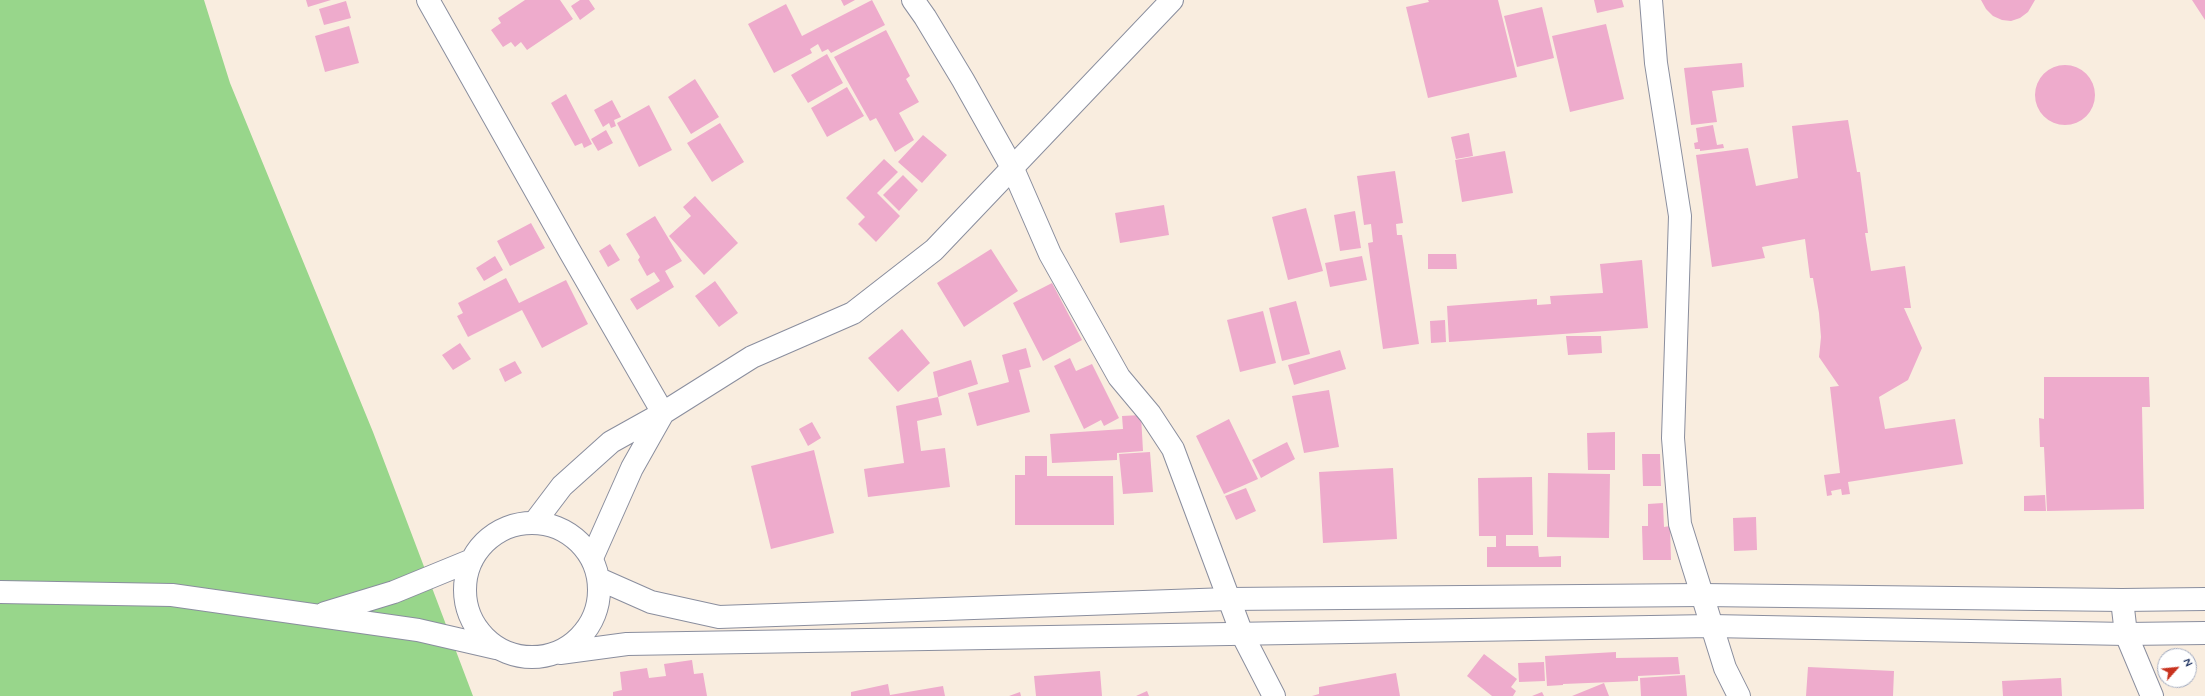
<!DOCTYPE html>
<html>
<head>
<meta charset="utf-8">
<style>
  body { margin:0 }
  #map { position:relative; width:2205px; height:696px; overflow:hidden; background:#f9eddf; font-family:Mynerve,sans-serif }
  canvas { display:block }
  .north { position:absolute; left:2157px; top:648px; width:40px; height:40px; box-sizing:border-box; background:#fff; border:1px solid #a4acbf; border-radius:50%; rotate:63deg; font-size:11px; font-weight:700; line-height:16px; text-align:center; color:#1b2f5e }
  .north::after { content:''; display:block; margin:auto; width:14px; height:18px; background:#c8321e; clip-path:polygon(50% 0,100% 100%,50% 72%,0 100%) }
</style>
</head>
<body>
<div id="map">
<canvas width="2205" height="696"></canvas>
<div class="north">N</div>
</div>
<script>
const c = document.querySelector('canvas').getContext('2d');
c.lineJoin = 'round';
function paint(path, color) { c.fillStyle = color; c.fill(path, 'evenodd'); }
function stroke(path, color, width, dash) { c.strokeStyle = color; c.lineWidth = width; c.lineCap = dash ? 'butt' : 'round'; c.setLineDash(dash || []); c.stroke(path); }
const green = new Path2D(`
  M 0,0 L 204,0 L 230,83 L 373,432 L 473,696 L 0,696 Z`);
const building = new Path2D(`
  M 306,0 L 331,0 L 308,7 Z
  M 525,0 L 560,0 L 573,19 L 527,50 L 521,42 L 515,47 L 511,42 L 503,47 L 491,30 L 501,23 L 498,18 Z
  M 580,0 L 589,0 L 595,9 L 580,20 L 571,6 Z
  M 841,0 L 855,0 L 844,6 Z
  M 872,0 L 885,25 L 831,53 L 828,49 L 822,52 L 818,44 L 810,49 L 812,53 L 774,73 L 748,24 L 786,4 L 802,36 Z
  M 1428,0 L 1498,0 L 1517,77 L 1428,98 L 1406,7 L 1429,2 Z
  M 1594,0 L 1622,0 L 1624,7 L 1597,13 Z
  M 1981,0 L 2035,0 L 2028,12 L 2020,18 L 2011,21 L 2002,20 L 1993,16 L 1986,9 Z
  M 2192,0 L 2205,0 L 2205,20 Z
  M 346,1 L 351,18 L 324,25 L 319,9 Z
  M 1542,7 L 1554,58 L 1517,67 L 1504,16 Z
  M 1606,24 L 1624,99 L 1570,112 L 1552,36 Z
  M 349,26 L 359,63 L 325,72 L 315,36 Z
  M 886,30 L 910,76 L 906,79 L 919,102 L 899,113 L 914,140 L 895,152 L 876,118 L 870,121 L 834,57 Z
  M 827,54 L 843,83 L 808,103 L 791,75 Z
  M 1742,63 L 1744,87 L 1712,91 L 1717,122 L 1691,125 L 1684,68 Z
  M2035 95a30 30 0 1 1 60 0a30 30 0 1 1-60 0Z
  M 695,79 L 719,117 L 691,134 L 668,97 Z
  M 847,87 L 864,116 L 827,137 L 811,108 Z
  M 566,94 L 592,144 L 584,148 L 582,143 L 575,146 L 551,103 Z
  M 612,100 L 621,117 L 614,120 L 616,126 L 611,128 L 609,123 L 603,127 L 594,110 Z
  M 649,105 L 672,150 L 639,167 L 617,123 Z
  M 1848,120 L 1857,172 L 1860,172 L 1868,233 L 1865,233 L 1871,271 L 1905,266 L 1911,308 L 1904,308 L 1922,348 L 1908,380 L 1879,397 L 1885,429 L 1955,419 L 1963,464 L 1848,482 L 1850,494 L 1842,495 L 1841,489 L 1831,491 L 1832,495 L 1827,496 L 1824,475 L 1840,473 L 1830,387 L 1839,386 L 1819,357 L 1821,337 L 1819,313 L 1813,278 L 1810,278 L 1805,239 L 1762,247 L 1765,258 L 1712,267 L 1696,155 L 1748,148 L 1756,186 L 1798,178 L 1792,126 Z
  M 720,123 L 744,162 L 712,182 L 687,143 Z
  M 1713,125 L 1717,145 L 1723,144 L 1724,148 L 1700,151 L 1700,149 L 1695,149 L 1694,143 L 1698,142 L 1696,128 Z
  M 606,130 L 613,143 L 598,151 L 591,139 Z
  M 1469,133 L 1473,156 L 1456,159 L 1451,137 Z
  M 923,135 L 947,155 L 922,183 L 898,162 Z
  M 1505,151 L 1513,193 L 1462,202 L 1455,160 Z
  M 884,159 L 898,172 L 877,193 L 900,216 L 876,242 L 858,224 L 865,217 L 846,198 Z
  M 1395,171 L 1403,223 L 1396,224 L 1397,235 L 1402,235 L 1419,344 L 1383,349 L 1368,243 L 1373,242 L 1371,224 L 1364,225 L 1357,176 Z
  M 903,175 L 918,190 L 899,211 L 883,195 Z
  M 695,196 L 738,243 L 704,275 L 669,236 L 691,216 L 683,207 Z
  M 1164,205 L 1169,235 L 1120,243 L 1115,213 Z
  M 1306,208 L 1323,271 L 1288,280 L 1272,217 Z
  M 1355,211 L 1361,248 L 1340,251 L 1334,215 Z
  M 655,216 L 682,261 L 665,271 L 674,287 L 637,310 L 630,299 L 660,281 L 654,272 L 647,276 L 638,260 L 640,257 L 626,234 Z
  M 531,223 L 545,248 L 510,266 L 497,241 Z
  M 610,244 L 620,260 L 608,267 L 599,251 Z
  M 991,249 L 1018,291 L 964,327 L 937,283 Z
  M 1428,254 L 1456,254 L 1457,269 L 1428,269 Z
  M 495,256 L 503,270 L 484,281 L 476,268 Z
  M 1362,256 L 1367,280 L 1330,287 L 1325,263 Z
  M 1642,260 L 1648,328 L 1449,342 L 1447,306 L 1537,299 L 1537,305 L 1551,304 L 1550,296 L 1603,293 L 1600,264 Z
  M 506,278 L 519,303 L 566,280 L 588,324 L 542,348 L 522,310 L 468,337 L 457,316 L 463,313 L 458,303 Z
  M 715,281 L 738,313 L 719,327 L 695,296 Z
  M 1052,283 L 1082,340 L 1043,361 L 1013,303 Z
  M 1296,301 L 1310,354 L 1282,361 L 1269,308 Z
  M 1263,311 L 1276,363 L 1240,372 L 1227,320 Z
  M 1445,320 L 1446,342 L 1431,343 L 1430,321 Z
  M 902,329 L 930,363 L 898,392 L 868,358 Z
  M 1566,336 L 1601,336 L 1602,353 L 1568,355 Z
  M 460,343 L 471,359 L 453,370 L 442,355 Z
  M 1026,348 L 1031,367 L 1019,370 L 1030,412 L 977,426 L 968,393 L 1009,382 L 1002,355 Z
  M 1340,350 L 1346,369 L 1294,385 L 1288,365 Z
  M 1070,358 L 1076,371 L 1092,364 L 1119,418 L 1104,426 L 1101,420 L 1084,429 L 1054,366 Z
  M 971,360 L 978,384 L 938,397 L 933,372 Z
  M 515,361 L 522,373 L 505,382 L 499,369 Z
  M 2044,377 L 2149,377 L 2150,407 L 2142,407 L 2144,509 L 2047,511 L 2044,447 L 2040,447 L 2039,418 L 2044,419 Z
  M 1329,390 L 1339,447 L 1304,453 L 1292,396 Z
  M 938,397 L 942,415 L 917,421 L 921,451 L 945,448 L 950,487 L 868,497 L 864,469 L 904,463 L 896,406 Z
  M 1141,415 L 1143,451 L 1117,453 L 1117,460 L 1052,463 L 1050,434 L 1123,429 L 1122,416 Z
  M 1229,419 L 1258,479 L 1224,494 L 1196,436 Z
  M 812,422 L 821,438 L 808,446 L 799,429 Z
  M 1615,432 L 1615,470 L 1588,470 L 1587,433 Z
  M 1287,442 L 1295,459 L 1261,478 L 1252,460 Z
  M 814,450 L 834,533 L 771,549 L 751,466 Z
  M 1150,452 L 1153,492 L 1123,494 L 1119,454 Z
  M 1642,454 L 1660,454 L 1661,486 L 1643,486 Z
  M 1025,456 L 1047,456 L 1047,476 L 1113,476 L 1114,525 L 1015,525 L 1015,475 L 1025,475 Z
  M 1393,468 L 1397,539 L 1323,543 L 1319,472 Z
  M 1548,473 L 1610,474 L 1609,538 L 1547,537 Z
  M 1532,477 L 1533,535 L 1506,535 L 1506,546 L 1538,546 L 1539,557 L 1561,556 L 1561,567 L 1487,567 L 1487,547 L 1496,547 L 1496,536 L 1479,536 L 1478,478 Z
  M 1246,488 L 1256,511 L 1236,520 L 1225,496 Z
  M 2045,495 L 2046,511 L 2024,511 L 2024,496 Z
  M 1663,503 L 1664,527 L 1670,526 L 1671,560 L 1643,560 L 1642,526 L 1648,526 L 1648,504 Z
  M 1756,517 L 1757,550 L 1734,551 L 1733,518 Z
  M 1616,652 L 1616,658 L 1678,657 L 1680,674 L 1638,676 L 1638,681 L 1563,684 L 1563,685 L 1547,686 L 1545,656 Z
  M 1484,654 L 1517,679 L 1511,687 L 1516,691 L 1513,696 L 1492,696 L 1467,676 Z
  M 692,660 L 694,674 L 703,673 L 707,696 L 613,696 L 613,692 L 622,690 L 620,672 L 647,668 L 649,678 L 666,676 L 664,664 Z
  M 1544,662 L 1545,681 L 1519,682 L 1518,663 Z
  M 1808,667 L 1894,671 L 1893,696 L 1806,696 Z
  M 1100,671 L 1102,696 L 1036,696 L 1034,676 Z
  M 1396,673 L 1400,696 L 1312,696 L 1319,694 L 1319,687 Z
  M 1685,675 L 1687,696 L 1641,696 L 1640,678 Z
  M 2061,678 L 2062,696 L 2003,696 L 2002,681 Z
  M 1604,683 L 1609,696 L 1572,696 Z
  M 888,684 L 890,695 L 943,686 L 945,696 L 851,696 L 851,692 Z
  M 1147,691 L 1149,696 L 1136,696 Z
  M 1020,692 L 1021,696 L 1009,696 Z
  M 1542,692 L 1544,696 L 1532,696 Z`);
const minor = new Path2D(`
  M 428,0 L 569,250 L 663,413
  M 913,0 L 925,17 L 963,80 L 1013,169 L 1050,254 L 1119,377 L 1150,414 L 1173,449 L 1242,634 L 1274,696
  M 1651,0 L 1656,63 L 1680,216 L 1673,438 L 1680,524 L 1725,668 L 1739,696
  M 2122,600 L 2126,634 L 2152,696`);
const major = new Path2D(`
  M 534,523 L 562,486 L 611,442 L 663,413 L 752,357 L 853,313 L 934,250 L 1172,0
  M 592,558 L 632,468 L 663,413`);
const highway = new Path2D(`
  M465 590a67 67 0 1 1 134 0a67 67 0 1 1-134 0Z
  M 599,579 L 651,602 L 719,617 L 1228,599 L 1702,595 L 2122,600 L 2205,599
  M 0,592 L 172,595 L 418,630 L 496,648
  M 325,613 L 394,592 L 472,560
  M 560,653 L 627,644 L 1711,626 L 2126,634 L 2205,633`);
paint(green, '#98d68b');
paint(building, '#eeabcc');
stroke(minor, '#8a8e9e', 24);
stroke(major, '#8a8e9e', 24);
stroke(highway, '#8a8e9e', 24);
stroke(minor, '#fff', 22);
stroke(major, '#fff', 22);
stroke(highway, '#fff', 22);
</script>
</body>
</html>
